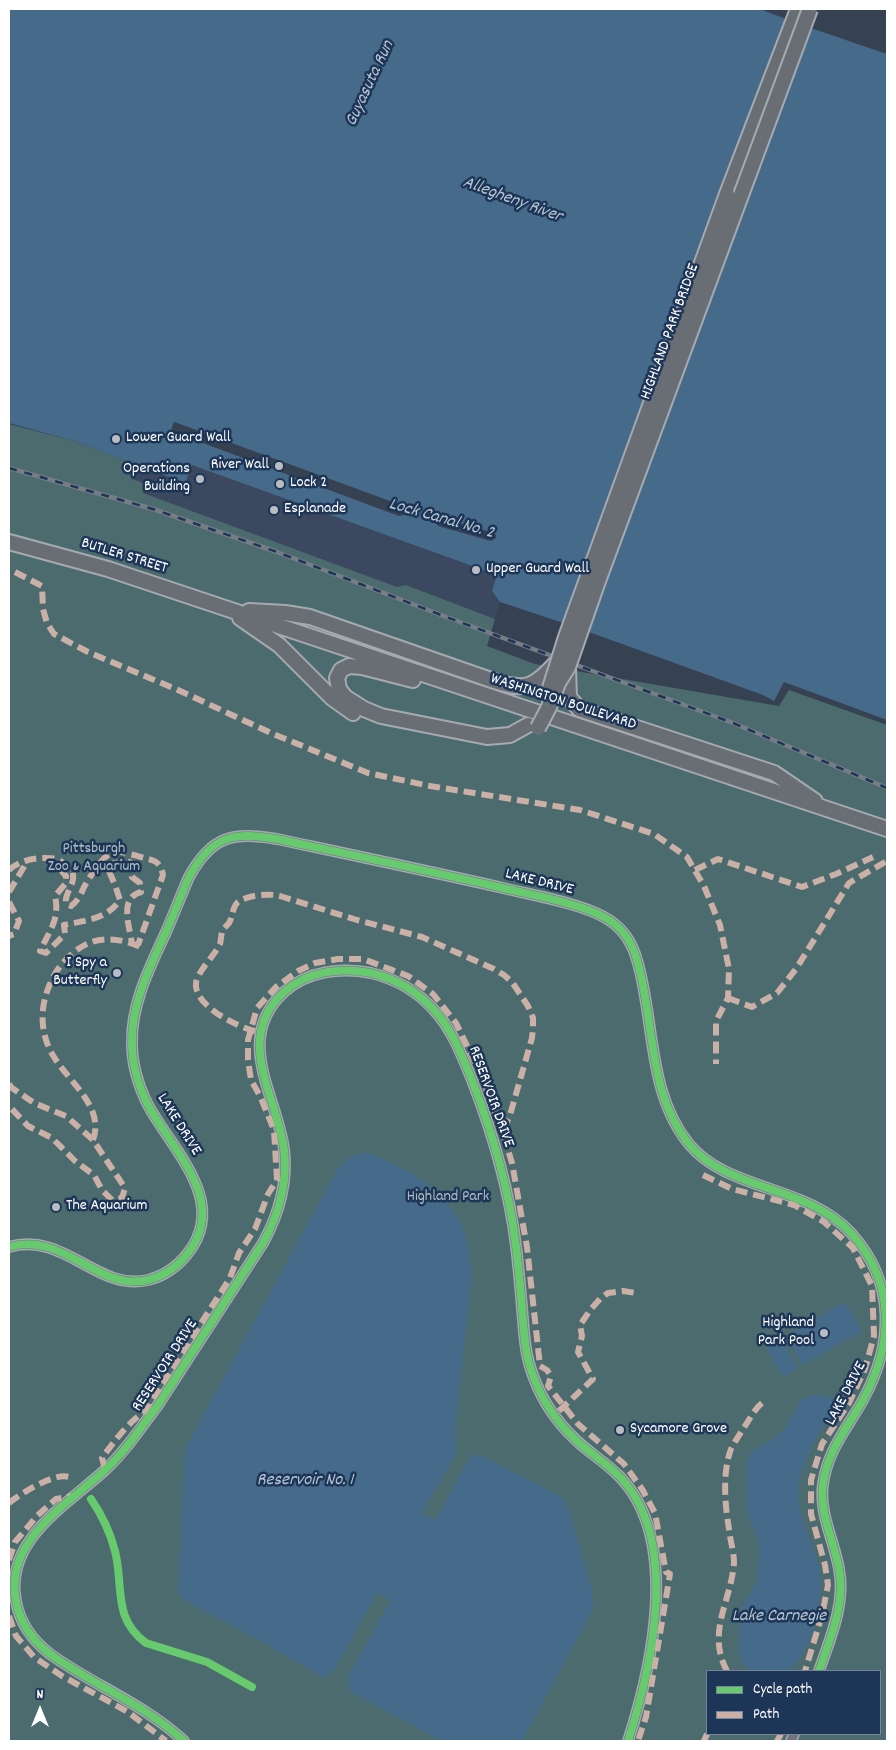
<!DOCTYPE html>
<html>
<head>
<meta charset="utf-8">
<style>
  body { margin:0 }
  #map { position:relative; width:896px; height:1750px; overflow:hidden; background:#364151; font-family:Dekko,sans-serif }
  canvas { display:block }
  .frame { position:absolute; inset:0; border:10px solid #fff; pointer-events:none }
  .legend { position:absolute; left:706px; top:1670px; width:175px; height:65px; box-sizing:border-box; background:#1d3557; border:1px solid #77869a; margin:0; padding:6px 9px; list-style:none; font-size:15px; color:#fff }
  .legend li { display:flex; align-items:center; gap:10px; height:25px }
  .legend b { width:25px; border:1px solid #77869a }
  .north { position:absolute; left:15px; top:1685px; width:50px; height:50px; -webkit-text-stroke:4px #1d3557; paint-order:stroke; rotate:0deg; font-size:14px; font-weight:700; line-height:20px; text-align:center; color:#fff }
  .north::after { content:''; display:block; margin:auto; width:18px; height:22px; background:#fff; clip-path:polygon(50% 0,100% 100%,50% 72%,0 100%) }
</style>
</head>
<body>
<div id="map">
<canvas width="896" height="1750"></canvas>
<div class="frame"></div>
<ul class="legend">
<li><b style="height:6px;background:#67ca6e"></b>Cycle path</li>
<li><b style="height:6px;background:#cab0a6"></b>Path</li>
</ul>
<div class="north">N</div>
</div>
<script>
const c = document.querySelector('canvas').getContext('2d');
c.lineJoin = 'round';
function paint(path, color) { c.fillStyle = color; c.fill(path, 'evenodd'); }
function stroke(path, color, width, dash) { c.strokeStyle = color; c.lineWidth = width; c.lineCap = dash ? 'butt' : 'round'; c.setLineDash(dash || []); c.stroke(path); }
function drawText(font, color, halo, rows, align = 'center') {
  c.font = font + ' Dekko,sans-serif'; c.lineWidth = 5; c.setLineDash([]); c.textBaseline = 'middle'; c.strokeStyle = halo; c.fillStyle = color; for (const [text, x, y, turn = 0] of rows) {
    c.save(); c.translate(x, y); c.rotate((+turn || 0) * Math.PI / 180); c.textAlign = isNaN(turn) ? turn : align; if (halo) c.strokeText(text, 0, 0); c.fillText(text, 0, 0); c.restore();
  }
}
const built = new Path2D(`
  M 43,409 L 419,547 L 518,583 L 492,591 L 500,602 L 495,619 L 406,585 L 397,588 L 143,493 L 132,479 L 138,465 L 184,482 L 189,471 Z`);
const green = new Path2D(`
  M 9,424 L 74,441 L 138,465 L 132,479 L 146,484 L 143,493 L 397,587 L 406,585 L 495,619 L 487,646 L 535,664 L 779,706 L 789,690 L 887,725 L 887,1741 L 9,1741 ZM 707,1671 L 880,1671 L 880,1734 L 707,1734 Z`);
const water = new Path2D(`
  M 9,9 L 760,9 L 799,24 L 887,54 L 887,720 L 784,682 L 774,701 L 763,695 L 575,627 L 500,602 L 492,591 L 497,575 L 192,465 L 185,483 L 74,441 L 9,423 ZM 174,422 L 403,506 L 408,511 L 399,516 L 171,431 Z
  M 364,1153 C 379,1155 390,1162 403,1169 C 449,1194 468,1221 472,1274 L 455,1428 L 456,1454 L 422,1513 L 435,1520 L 466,1464 C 470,1458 472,1455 480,1455 L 556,1494 L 565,1502 L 570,1513 L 592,1590 L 593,1609 L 522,1741 L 441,1741 L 350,1691 L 347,1678 L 390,1601 L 377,1593 L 335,1669 L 327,1676 L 321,1676 L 261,1641 L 184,1600 L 179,1594 L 178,1586 L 185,1453 L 187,1445 L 337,1170 L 350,1158 Z
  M 845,1302 L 862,1331 L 802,1365 L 786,1336 Z
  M 780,1338 L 798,1368 L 783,1377 L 766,1347 Z
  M 813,1395 C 823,1395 833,1395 836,1406 C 833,1415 826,1424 820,1432 C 810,1449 798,1472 798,1493 C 798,1519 814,1542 819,1566 C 826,1596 814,1655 786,1671 L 750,1671 L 742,1662 L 738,1649 L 742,1607 L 756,1582 L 760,1549 L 757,1536 L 750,1521 L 746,1508 L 746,1464 L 751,1452 L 775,1438 L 784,1430 L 802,1399 Z`);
const pier = new Path2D(`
  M 174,422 L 403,506 L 408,511 L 407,514 L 400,516 L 171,431 ZM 175,425 L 402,508 L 405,512 L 400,513 L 174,430 Z
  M 438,518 L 492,532 L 496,535 L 496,538 L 491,541 L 438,526 L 436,523 Z`);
const minor = new Path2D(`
  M 9,1247 C 65,1231 97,1292 148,1280 C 164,1276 178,1266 188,1253 C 229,1201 172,1150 148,1105 C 139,1087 132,1064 132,1043 C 131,1004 150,967 166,932 C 174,914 181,895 189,877 C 212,835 233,832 277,839 C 352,855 428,871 503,888 C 531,895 579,903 604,917 C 621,926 632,942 637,960 C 655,1020 647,1093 689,1144 C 727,1191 807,1185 851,1233 C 896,1283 894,1343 863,1400 C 847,1429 828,1449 823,1484 C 819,1514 834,1540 839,1569 C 846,1603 830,1639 819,1671
  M 184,1741 C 144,1704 93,1685 50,1654 C 32,1640 20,1624 16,1601 C 4,1540 67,1505 105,1470 C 126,1451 141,1427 158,1405 L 263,1243 C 279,1214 288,1182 284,1149 C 277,1096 233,1039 284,992 C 307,971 342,967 371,973 C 396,979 417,991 434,1010 C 452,1029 462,1056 472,1080 C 493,1134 509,1189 516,1246 C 519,1271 521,1296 523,1320 C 524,1335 525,1349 529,1363 C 537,1392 554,1420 577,1441 C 590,1453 606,1463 619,1476 C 681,1539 652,1667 628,1741
  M 791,1741 L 794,1734`);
const trunk = new Path2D(`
  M 727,194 L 798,9
  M 9,542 L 108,569 L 887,829
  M 249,611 L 285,613 L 310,617 L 494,681 C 528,692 534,686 557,662
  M 240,618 L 279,645 L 332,698 L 353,713
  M 568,667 L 569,697 L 579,709 L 774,773 L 815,801
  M 413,680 L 362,667 L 349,666 L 341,670 L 337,678 L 339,689 L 345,697 L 364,709 L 381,716 L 487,737 L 510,735 L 528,725`);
const rail = new Path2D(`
  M 9,468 L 156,510 L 277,552 L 441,615 L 733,723 L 887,788`);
const trunkBridge = new Path2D(`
  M 550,688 L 566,637 L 727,194
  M 538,728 L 549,707 L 558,683 L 568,667 L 598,581 L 810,9`);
const quiet = new Path2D(`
  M 15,572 L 42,586 L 43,609 L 47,623 L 54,634 L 88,652 L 178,690 L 271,733 L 368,773 L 430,786 L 580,810 L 654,834 L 687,857 L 704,886 L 720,925 L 729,969 L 728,998 L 716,1021 L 716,1064
  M 60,869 L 66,876 L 66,883 L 55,896 C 60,919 50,930 40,951 L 46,953 L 65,934 L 64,925 C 86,920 106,920 120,900 L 115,885 L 109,871 L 114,863 L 130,862 L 134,867 L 132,877 L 140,883 L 141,892 C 118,898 130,927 132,944
  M 9,870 C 21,859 41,856 57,859 C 60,860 63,863 66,866 C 69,868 73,870 73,874 C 75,885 64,893 66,904 L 71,906 C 78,901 81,894 84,887 C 90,877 103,854 114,852 C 123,851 133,855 141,857 C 154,861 160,860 163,875 L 138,945
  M 695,870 L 718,859 L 802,887 L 836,874 L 873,857
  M 9,892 L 28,860
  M 9,902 L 19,921 L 14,934 L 9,936
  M 728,998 L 752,1007 L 777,993 L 796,969 L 849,883 L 887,861
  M 255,1031 C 237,1027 193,1005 196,983 C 197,972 215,955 220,944 C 221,940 221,936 222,932 C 223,928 227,926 229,923 C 233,917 232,907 238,902 C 248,895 269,893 280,896 L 357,920 L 422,937 L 494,969 L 504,975 L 512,982 L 528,1006 L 533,1018 L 533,1028 L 532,1038 L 510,1115 L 501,1135
  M 9,1084 L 12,1088 L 34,1103 L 66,1116 L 93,1140 L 125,1188 L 122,1198 L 112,1200 L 102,1190 L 94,1175 L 75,1161 L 52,1138 L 28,1126 L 9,1106
  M 93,1140 C 105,1107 69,1082 54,1057 C 40,1035 39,1008 50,984 C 56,968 72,950 89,943 C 106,936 128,940 144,949
  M 703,1175 L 732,1189 L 794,1205 L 824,1222 L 853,1248 L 872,1286 L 874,1336 L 865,1369 L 849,1403 L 822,1444 L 811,1480 L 811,1514 L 825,1565 L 828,1585 L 822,1615 L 805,1671
  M 559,1411 L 593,1379 L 578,1352 L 582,1336 L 580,1325 L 591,1309 L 600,1299 L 608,1293 L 623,1291 L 636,1293
  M 105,1469 L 102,1458 C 115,1440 128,1423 145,1411 L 230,1278 L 239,1253 L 255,1229 L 268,1194 L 277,1180 L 274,1130 L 260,1096 L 251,1080 L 248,1060 L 248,1040 L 257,1008 L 276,987 L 298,971 L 315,963 L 338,959 L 363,959 L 408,976 L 433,994 L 456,1023 L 481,1075 L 503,1133 L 512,1163 L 527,1247 L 540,1366 L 547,1370 L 551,1376 L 548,1386 L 578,1424 L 624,1464 L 642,1489 L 655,1513 L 666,1572 L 670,1574 L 646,1717 L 638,1741
  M 9,1503 C 22,1493 57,1470 72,1478
  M 9,1560 L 15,1542 L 37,1516 L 56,1499 L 72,1496
  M 9,1616 L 16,1636 L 34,1657 L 62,1676 L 128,1712 L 166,1741
  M 727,1671 C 706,1632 731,1602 734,1563 C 734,1552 730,1540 729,1529 C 725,1505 722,1473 731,1449 C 735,1441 740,1434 745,1426 C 751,1417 756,1406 766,1400
  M 704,1741 L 707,1734
  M 777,1741 L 781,1734`);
const cycleway = new Path2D(`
  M 9,1247 C 65,1231 97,1292 148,1280 C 164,1276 178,1266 188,1253 C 229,1201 172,1150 148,1105 C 139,1087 132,1064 132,1043 C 131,1004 150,967 166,932 C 174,914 181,895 189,877 C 212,835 233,832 277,839 C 352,855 428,871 503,888 C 531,895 579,903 604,917 C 621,926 632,942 637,960 C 655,1020 647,1093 689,1144 C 727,1191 807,1185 851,1233 C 896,1283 894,1343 863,1400 C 847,1429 828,1449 823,1484 C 819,1514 834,1540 839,1569 C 846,1603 830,1639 819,1671
  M 91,1499 C 102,1515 110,1532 115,1551 C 124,1586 112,1618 146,1643 L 207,1662 L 252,1687
  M 184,1741 C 144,1704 93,1685 50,1654 C 32,1640 20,1624 16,1601 C 4,1540 67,1505 105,1470 C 126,1451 141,1427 158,1405 L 263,1243 C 279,1214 288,1182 284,1149 C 277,1096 233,1039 284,992 C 307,971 342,967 371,973 C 396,979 417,991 434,1010 C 452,1029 462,1056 472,1080 C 493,1134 509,1189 516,1246 C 519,1271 521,1296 523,1320 C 524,1335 525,1349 529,1363 C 537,1392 554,1420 577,1441 C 590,1453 606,1463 619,1476 C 681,1539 652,1667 628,1741`);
const markers = [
  [116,439,5,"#b9bcc2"],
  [279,466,5,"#b9bcc2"],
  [200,479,5,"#b9bcc2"],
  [280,484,5,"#b9bcc2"],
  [274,510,5,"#b9bcc2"],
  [476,570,5,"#b9bcc2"],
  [117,973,5,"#b9bcc2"],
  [56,1207,5,"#b9bcc2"],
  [824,1333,5,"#b9bcc2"],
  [620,1430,5,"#b9bcc2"]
];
const streetNames = [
  ["HIGHLAND PARK BRIDGE",671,332,-70],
  ["BUTLER STREET",124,557,17],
  ["WASHINGTON BOULEVARD",563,703,18],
  ["LAKE DRIVE",539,883,14],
  ["RESERVOIR DRIVE",490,1097,70],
  ["LAKE DRIVE",178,1125,58],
  ["RESERVOIR DRIVE",166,1366,-57],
  ["LAKE DRIVE",847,1394,-62]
];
const poiNames = [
  ["Lower Guard Wall",126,439],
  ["River Wall",269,466,"right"],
  ["Operations",190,470,"right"],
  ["Building",190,488,"right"],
  ["Lock 2",290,484],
  ["Esplanade",284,510],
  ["Upper Guard Wall",486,570],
  ["I Spy a",107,964,"right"],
  ["Butterfly",107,982,"right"],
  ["The Aquarium",66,1207],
  ["Highland",814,1324,"right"],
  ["Park Pool",814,1342,"right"],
  ["Sycamore Grove",630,1430]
];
const parkNames = [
  ["Pittsburgh",94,850],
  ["Zoo & Aquarium",94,868],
  ["Highland Park",448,1198]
];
const waterNames = [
  ["Guyasuta Run",371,84,-65],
  ["Allegheny River",512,201,20],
  ["Lock Canal No. 2",441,520,16],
  ["Reservoir No. 1",305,1482],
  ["Lake Carnegie",779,1618]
];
paint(built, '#3b485f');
paint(green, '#4c6b6e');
paint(water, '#466a8a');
paint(pier, '#364151');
stroke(minor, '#a5aab1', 12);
stroke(trunk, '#a5aab1', 18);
stroke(minor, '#6f747e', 9);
stroke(trunk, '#696e75', 14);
stroke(rail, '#777d86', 4.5);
stroke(rail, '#1d3557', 2.5, [8]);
stroke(trunkBridge, '#a5aab1', 18, []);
stroke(trunkBridge, '#696e75', 14);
stroke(quiet, '#cab0a6', 6, [12, 6]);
stroke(cycleway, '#67ca6e', 8);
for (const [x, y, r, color] of markers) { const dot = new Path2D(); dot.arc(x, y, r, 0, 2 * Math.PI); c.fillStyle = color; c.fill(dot); stroke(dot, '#1d3557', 2); }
drawText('16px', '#fff', '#1d3557', streetNames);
drawText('16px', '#fff', '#1d3557', poiNames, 'left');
drawText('16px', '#b0c0c0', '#1d3557', parkNames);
drawText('italic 18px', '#b6c5d3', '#1d3557', waterNames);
</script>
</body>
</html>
